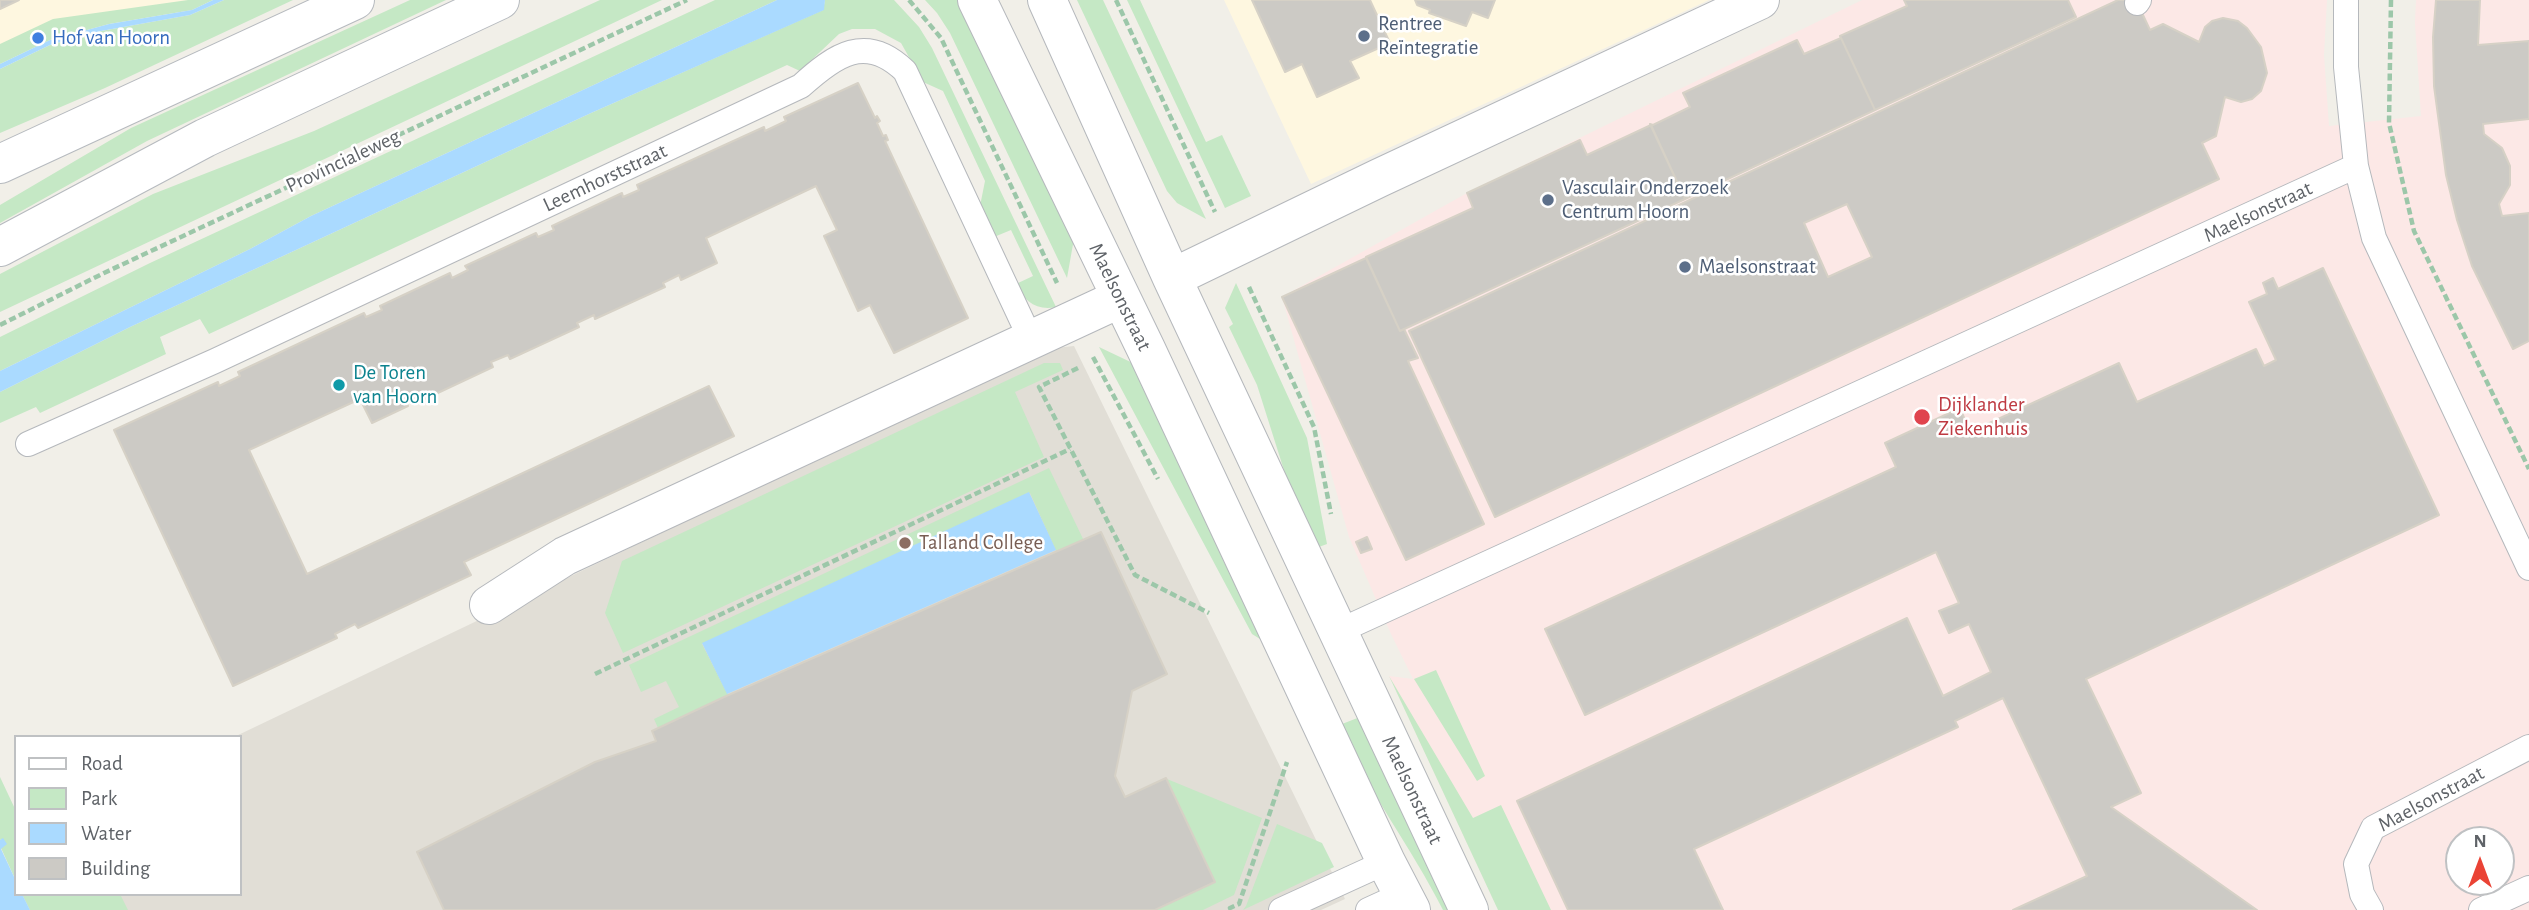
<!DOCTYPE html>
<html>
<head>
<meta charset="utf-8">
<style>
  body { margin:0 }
  #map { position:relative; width:2529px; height:910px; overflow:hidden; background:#f1efe8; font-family:"Alegreya Sans",sans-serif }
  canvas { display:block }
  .legend { position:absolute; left:14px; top:735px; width:228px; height:161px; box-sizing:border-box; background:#fff; border:2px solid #bfc1c3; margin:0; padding:9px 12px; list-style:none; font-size:21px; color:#5f6368 }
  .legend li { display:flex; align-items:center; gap:14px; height:35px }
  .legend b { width:35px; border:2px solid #bfc1c3 }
  .north { position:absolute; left:2445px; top:826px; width:70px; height:70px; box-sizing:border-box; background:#fff; border:2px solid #bfc1c3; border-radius:50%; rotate:0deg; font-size:19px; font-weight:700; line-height:28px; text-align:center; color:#5f6368 }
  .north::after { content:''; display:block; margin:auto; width:24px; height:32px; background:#ea4335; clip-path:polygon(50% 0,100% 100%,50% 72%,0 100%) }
</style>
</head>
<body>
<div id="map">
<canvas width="2529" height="910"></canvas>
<ul class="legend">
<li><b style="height:9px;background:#fff"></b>Road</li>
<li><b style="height:19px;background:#c5e8c5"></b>Park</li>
<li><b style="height:19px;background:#aadaff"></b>Water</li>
<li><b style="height:19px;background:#cccac5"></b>Building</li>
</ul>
<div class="north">N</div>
</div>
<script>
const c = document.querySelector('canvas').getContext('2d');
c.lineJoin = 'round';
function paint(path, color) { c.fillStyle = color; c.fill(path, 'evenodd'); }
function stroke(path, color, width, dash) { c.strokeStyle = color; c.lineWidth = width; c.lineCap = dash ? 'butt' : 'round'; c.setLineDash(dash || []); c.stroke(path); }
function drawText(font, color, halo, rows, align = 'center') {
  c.font = font + ' "Alegreya Sans",sans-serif'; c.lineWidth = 5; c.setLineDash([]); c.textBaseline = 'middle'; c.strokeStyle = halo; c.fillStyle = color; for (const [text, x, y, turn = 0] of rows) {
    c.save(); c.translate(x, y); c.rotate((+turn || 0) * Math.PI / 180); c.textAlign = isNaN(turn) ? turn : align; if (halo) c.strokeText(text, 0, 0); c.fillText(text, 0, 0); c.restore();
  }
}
const commercial = new Path2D(`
  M 0,0 L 224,0 L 50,45 L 0,69 Z
  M 1224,0 L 1709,0 L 1311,184 Z`);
const education = new Path2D(`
  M 1074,346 L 1345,899 L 1321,910 L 30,910 L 22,894 L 240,894 L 240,737 L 234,737 L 1046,349 Z`);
const medical = new Path2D(`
  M 1862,0 L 2327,0 L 2324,55 L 2329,126 L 2421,116 L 2415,23 L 2416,0 L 2529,0 L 2529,910 L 1498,910 L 1389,676 L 1413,679 L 1391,634 L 1349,537 L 1282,297 L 1467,193 ZM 2459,840 L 2501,840 L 2501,882 L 2459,882 Z`);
const green = new Path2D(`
  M 188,0 L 213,0 L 192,10 L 109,24 L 50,40 L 0,64 L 0,44 L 53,19 Z
  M 224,0 L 293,0 L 105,88 L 0,133 L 0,69 L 50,45 L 101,31 L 190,15 Z
  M 410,0 L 446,0 L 147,141 L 0,223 L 0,205 L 131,128 Z
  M 600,0 L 662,0 L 0,312 L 0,274 L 153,194 L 314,131 Z
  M 715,0 L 777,0 L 311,216 L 250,249 L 0,371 L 0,337 L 150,263 Z
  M 825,0 L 894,0 L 919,27 L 932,48 L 1056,307 C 1037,311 1023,301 1016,284 L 1033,276 L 1011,230 L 994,237 L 980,206 L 985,181 L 943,91 L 923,82 L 901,43 L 875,29 L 852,29 L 839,34 L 800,71 L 787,65 L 209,334 L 200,319 L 160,337 L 166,354 L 40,413 L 36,407 L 0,423 L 0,392 L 130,327 L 591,113 L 823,10 Z
  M 925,0 L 963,0 L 1075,233 L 1067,278 L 950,33 L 937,13 Z
  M 1077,0 L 1103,0 L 1206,219 L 1177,203 L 1167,191 Z
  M 1127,0 L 1140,0 L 1206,142 L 1222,135 L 1251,196 L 1225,208 Z
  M 1236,283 L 1307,438 L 1327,544 L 1316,548 L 1302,527 L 1257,385 L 1229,327 L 1233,324 L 1225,308 Z
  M 1099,347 L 1139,366 L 1269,636 L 1260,639 L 1252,634 Z
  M 1044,363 L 1060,363 L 1063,370 L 1015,392 L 1044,457 L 623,653 L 605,613 L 622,561 Z
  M 1049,468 L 1085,543 L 1057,553 L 1030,493 L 702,644 L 728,695 L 658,728 L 654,719 L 679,707 L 666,681 L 641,692 L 629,665 Z
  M 1436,670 L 1485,776 L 1477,781 L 1414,679 Z
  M 1389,676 L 1473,818 L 1501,805 L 1551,910 L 1498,910 Z
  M 1365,715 L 1456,910 L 1443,910 C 1411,847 1368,790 1337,726 Z
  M 0,777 L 16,811 L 16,881 L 1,848 L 3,839 L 0,840 Z
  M 1167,779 L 1262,818 L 1234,895 L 1203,910 L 1155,910 L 1215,882 Z
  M 1277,824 L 1322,843 L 1334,867 L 1243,910 L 1246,906 Z
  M 22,894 L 120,894 L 128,910 L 30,910 Z`);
const water = new Path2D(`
  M 213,0 L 224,0 L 190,15 L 101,31 L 50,45 L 0,69 L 0,64 L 50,40 L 109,24 L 192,10 Z
  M 777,0 L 825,0 L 824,10 L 591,113 L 130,327 L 0,392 L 0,371 L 250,249 L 311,216 Z
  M 1029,492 L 1056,550 L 727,694 L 702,643 Z
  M 3,838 L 7,844 L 1,849 L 16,881 L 16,894 L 22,894 L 30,910 L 0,910 L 0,840 Z`);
const building = new Path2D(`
  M 0,0 L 19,0 L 0,9 Z
  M 1252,0 L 1370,0 L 1390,43 L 1350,61 L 1359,78 L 1317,97 L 1302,64 L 1285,72 Z
  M 1415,0 L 1495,0 L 1488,18 L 1472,12 L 1466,26 L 1429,13 L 1430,10 L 1417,5 Z
  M 1904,0 L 2068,0 L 2076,17 L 1875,110 L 1840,36 L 1907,6 Z
  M 2118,0 L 2136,0 L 2150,30 L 2163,24 L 2199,42 L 2205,27 L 2212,21 L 2223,18 L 2238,21 L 2247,28 L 2261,47 L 2267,73 L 2261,91 L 2252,99 L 2241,102 L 2225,97 L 2216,136 L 2202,143 L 2219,179 L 1495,517 L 1409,331 ZM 1847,204 L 1872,257 L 1828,277 L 1804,223 Z
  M 2436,0 L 2480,0 L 2478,45 L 2529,41 L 2529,119 L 2483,124 L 2484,134 L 2502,148 L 2510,166 L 2510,185 L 2499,204 L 2502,216 L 2529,213 L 2529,341 L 2513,349 L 2472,266 L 2457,220 L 2446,175 L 2434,86 L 2433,37 Z
  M 1841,38 L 1875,110 L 1685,199 L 1650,124 L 1653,125 L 1690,107 L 1683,93 L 1797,40 L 1804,54 Z
  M 858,83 L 875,118 L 877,116 L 880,121 L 877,123 L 883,136 L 886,135 L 888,140 L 885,141 L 968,318 L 894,353 L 870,305 L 858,311 L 824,236 L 837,230 L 816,186 L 706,238 L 717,263 L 681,280 L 679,275 L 663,283 L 665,287 L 595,319 L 594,315 L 577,323 L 579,327 L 577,328 L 510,359 L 508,355 L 491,362 L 493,367 L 425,399 L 422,394 L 406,402 L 408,406 L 372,423 L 360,399 L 249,450 L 307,574 L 709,386 L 734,436 L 464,562 L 471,575 L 358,628 L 355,624 L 335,634 L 337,638 L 233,686 L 114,430 L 218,382 L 219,386 L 240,376 L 238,372 L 364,313 L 366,317 L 382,310 L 380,306 L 450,273 L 452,278 L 468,270 L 465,266 L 536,233 L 538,237 L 554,230 L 552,226 L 622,193 L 623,197 L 639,190 L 637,185 L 764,127 L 765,131 L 786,121 L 784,117 Z
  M 1651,125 L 1685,199 L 1400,331 L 1366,257 L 1473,208 L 1467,193 L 1580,140 L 1587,155 Z
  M 1366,258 L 1400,331 L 1404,329 L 1418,358 L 1408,361 L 1484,524 L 1406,560 L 1282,297 Z
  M 2323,268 L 2439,515 L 2086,679 L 2141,793 L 2111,807 L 2257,910 L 2013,910 L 2087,876 L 2003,698 L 1955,721 L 1958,727 L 1694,849 L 1723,910 L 1568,910 L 1517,801 L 1907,618 L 1943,696 L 1991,672 L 1969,624 L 1949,633 L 1939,611 L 1959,603 L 1936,552 L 1585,715 L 1545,629 L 1896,467 L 1885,443 L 1960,408 L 1970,432 L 2119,363 L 2137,402 L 2256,349 L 2264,366 L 2276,360 L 2249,302 L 2267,294 L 2263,283 L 2273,278 L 2278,289 Z
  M 1101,532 L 1167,674 L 1132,691 L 1115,776 L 1125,797 L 1166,778 L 1215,882 L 1155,910 L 444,910 L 417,852 L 595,762 L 656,741 L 652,731 L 724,697 Z
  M 1367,537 L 1372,549 L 1361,553 L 1356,542 Z`);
const path = new Path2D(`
  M 909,0 L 941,38 L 1057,283
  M 1116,0 L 1215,212
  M 2391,0 L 2389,123 L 2414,231 L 2529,469
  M 1249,287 L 1314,427 L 1331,514
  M 0,325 L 104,273 L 687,0
  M 1093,357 L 1158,479
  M 1078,368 L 1039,387 L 1135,575 L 1209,613
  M 595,674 L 1070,449
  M 1231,910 L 1230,908 L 1239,904 L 1287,762`);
const service = new Path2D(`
  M 2346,0 L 2346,67 L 2356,166 L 2374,238 L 2529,568
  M 2137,3 L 2139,0
  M 28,444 L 215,361 L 801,86 C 835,55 866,33 905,71 L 1031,340
  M 1337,632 L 2356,166
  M 1281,910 L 1386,862
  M 1368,910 L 1403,894
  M 2371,910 L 2362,894 L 2356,864 L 2373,828 L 2529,747
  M 2481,910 L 2529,888`);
const minor = new Path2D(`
  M 977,0 L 1146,349 L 1386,862 L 1411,910
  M 1047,0 L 1172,278 L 1469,910
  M 1172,278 L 1379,178 L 1760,0
  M 489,605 L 565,556 L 1121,298`);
const secondary = new Path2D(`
  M 0,164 L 355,0
  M 0,247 L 205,138 L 500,0`);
const markers = [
  [1364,36,7,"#5c6f8a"],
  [38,38,7,"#3f7fe0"],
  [1548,200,7,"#5c6f8a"],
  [1685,267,7,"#5c6f8a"],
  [339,385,7,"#0f9aa8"],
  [1922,417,9,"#e0444e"],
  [905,543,7,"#8d6e63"]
];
const serviceNames = [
  ["Rentree",1378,24],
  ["Reïntegratie",1378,48],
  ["Vasculair Onderzoek",1562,188],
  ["Centrum Hoorn",1562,212],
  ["Maelsonstraat",1699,267]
];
const shopNames = [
  ["Hof van Hoorn",52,38]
];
const streetNames = [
  ["Provincialeweg",343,161,-25],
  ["Leemhorststraat",605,178,-25],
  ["Maelsonstraat",2258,212,-25],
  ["Maelsonstraat",1120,297,64],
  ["Maelsonstraat",1412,790,65],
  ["Maelsonstraat",2431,799,-28]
];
const cultureNames = [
  ["De Toren",353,373],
  ["van Hoorn",353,397]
];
const healthNames = [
  ["Dijklander",1938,405],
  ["Ziekenhuis",1938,429]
];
const educationNames = [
  ["Talland College",919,543]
];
paint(commercial, '#fef7e0');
paint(education, '#e1ded6');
paint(medical, '#fce8e6');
paint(green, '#c5e8c5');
paint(water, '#aadaff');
paint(building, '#cccac5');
stroke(building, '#d6d1c6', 2);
stroke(service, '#b5b8bc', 26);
stroke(minor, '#b5b8bc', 40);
stroke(secondary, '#b6babf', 40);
stroke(path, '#9cc7a9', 4.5, [7, 3.5]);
stroke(service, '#fff', 24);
stroke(minor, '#fff', 38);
stroke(secondary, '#fff', 38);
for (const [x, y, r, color] of markers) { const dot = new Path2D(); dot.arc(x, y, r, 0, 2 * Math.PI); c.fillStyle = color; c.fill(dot); stroke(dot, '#fff', 2.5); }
drawText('21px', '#4e5e75', '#fff', serviceNames, 'left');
drawText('21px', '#366cbe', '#fff', shopNames, 'left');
drawText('21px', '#5f6368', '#fff', streetNames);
drawText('21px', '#0d838f', '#fff', cultureNames, 'left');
drawText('21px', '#be3a42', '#fff', healthNames, 'left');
drawText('21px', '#785e54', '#fff', educationNames, 'left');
</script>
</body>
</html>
